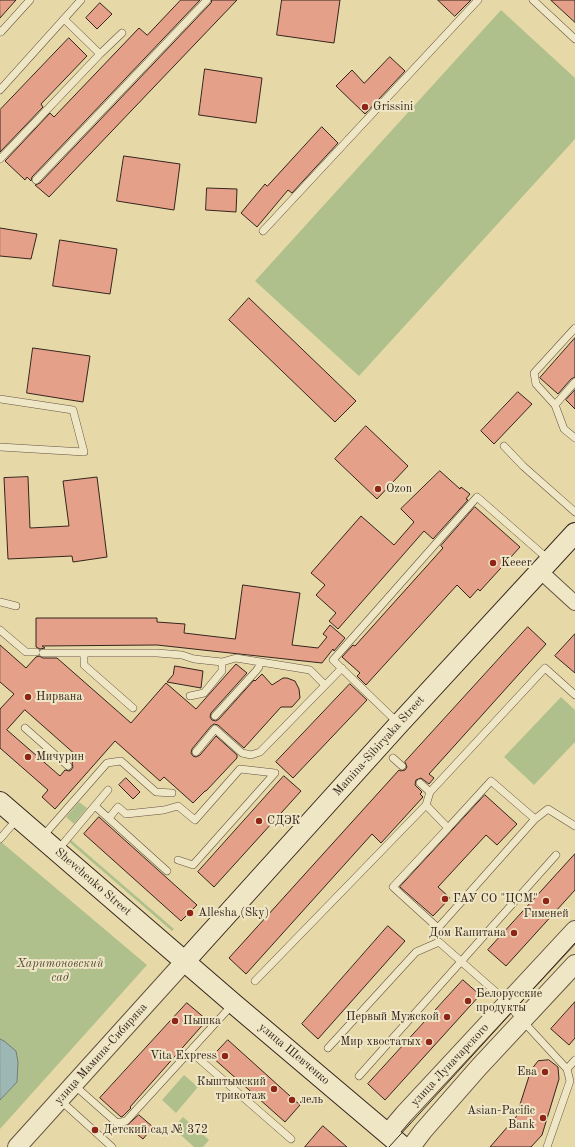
<!DOCTYPE html>
<html>
<head>
<meta charset="utf-8">
<style>
  body { margin:0 }
  canvas { display:block; background:#e7d9a7 }
</style>
</head>
<body>
<canvas width="575" height="1147"></canvas>
<script>
const c = document.querySelector('canvas').getContext('2d');
c.lineJoin = 'round';
function paint(path, color) { c.fillStyle = color; c.fill(path, 'evenodd'); }
function stroke(path, color, width, dash) { c.strokeStyle = color; c.lineWidth = width; c.lineCap = dash ? 'butt' : 'round'; c.setLineDash(dash || []); c.stroke(path); }
function drawText(font, color, halo, rows, align = 'center') {
  c.font = font + ' "Old Standard TT",serif'; c.lineWidth = 4; c.setLineDash([]); c.textBaseline = 'middle'; c.strokeStyle = halo; c.fillStyle = color; for (const [text, x, y, turn = 0] of rows) {
    c.save(); c.translate(x, y); c.rotate((+turn || 0) * Math.PI / 180); c.textAlign = isNaN(turn) ? turn : align; if (halo) c.strokeText(text, 0, 0); c.fillText(text, 0, 0); c.restore();
  }
}
const green = new Path2D(`
  M 501,10 L 575,78 L 575,139 L 359,376 L 255,281 Z
  M 561,697 L 575,710 L 575,742 L 534,785 L 504,757 Z
  M 79,802 L 87,808 L 74,824 L 66,817 Z
  M 71,840 L 174,929 L 172,931 L 69,842 Z
  M 0,841 L 147,965 L 0,1129 Z
  M 184,1075 L 198,1087 L 176,1113 L 162,1100 Z
  M 183,1117 L 209,1140 L 203,1147 L 194,1147 L 173,1128 Z`);
const water = new Path2D(`
  M 0,1039 L 4,1041 L 16,1051 L 18,1062 L 17,1082 L 0,1100 Z`);
const building = new Path2D(`
  M 0,0 L 16,0 L 0,18 Z
  M 181,0 L 200,0 L 32,177 L 31,181 L 27,177 L 25,180 L 5,161 L 50,113 L 54,117 L 139,28 L 147,35 Z
  M 212,0 L 237,0 L 49,197 L 35,185 L 40,183 L 211,3 Z
  M 282,0 L 340,0 L 334,43 L 277,35 Z
  M 438,0 L 471,0 L 455,16 Z
  M 551,0 L 575,0 L 575,22 Z
  M 100,3 L 112,14 L 97,29 L 86,18 Z
  M 69,38 L 87,56 L 41,104 L 43,107 L 0,152 L 0,110 Z
  M 390,57 L 405,71 L 365,114 L 336,86 L 352,70 L 364,83 Z
  M 205,69 L 262,78 L 256,123 L 199,115 Z
  M 322,127 L 338,143 L 292,193 L 288,190 L 257,227 L 241,213 L 265,184 L 267,186 Z
  M 124,156 L 180,164 L 174,210 L 117,201 Z
  M 207,188 L 237,189 L 236,212 L 206,210 Z
  M 0,228 L 37,234 L 31,259 L 0,256 Z
  M 60,240 L 117,249 L 110,294 L 53,286 Z
  M 249,298 L 356,401 L 335,422 L 229,320 Z
  M 575,338 L 575,377 L 571,379 L 558,394 L 540,378 Z
  M 33,348 L 90,356 L 83,402 L 27,393 Z
  M 575,390 L 575,409 L 566,400 Z
  M 518,392 L 532,404 L 494,444 L 481,431 Z
  M 366,426 L 408,466 L 377,499 L 335,459 Z
  M 440,471 L 460,489 L 461,487 L 470,494 L 466,499 L 468,500 L 433,539 L 424,531 L 338,629 L 329,621 L 336,613 L 316,595 L 325,585 L 311,573 L 361,516 L 394,545 L 414,522 L 401,509 Z
  M 28,477 L 30,528 L 69,526 L 63,481 L 97,477 L 107,557 L 73,562 L 72,556 L 8,559 L 4,478 Z
  M 475,507 L 520,547 L 480,591 L 478,589 L 470,598 L 457,585 L 366,685 L 357,676 L 360,673 L 342,657 L 353,645 L 355,646 L 443,548 L 441,546 Z
  M 243,585 L 300,593 L 292,645 L 318,648 L 327,637 L 323,634 L 330,625 L 345,638 L 334,651 L 333,649 L 322,663 L 157,645 L 42,646 L 45,648 L 40,649 L 36,647 L 36,618 L 157,618 L 157,622 L 185,624 L 184,633 L 235,639 Z
  M 528,627 L 546,644 L 429,774 L 434,778 L 429,784 L 421,778 L 416,780 L 415,785 L 422,792 L 420,794 L 423,797 L 381,843 L 372,834 L 246,974 L 229,958 L 399,770 L 401,771 L 405,770 L 407,767 L 405,762 Z
  M 575,634 L 575,673 L 555,656 Z
  M 0,645 L 26,668 L 36,657 L 39,656 L 43,658 L 57,658 L 131,723 L 166,683 L 196,709 L 236,664 L 247,673 L 211,713 L 210,717 L 212,720 L 216,721 L 219,719 L 254,680 L 255,681 L 262,674 L 272,685 L 283,678 L 287,678 L 295,681 L 299,689 L 300,698 L 292,707 L 281,707 L 244,748 L 218,725 L 214,724 L 211,726 L 192,749 L 191,753 L 193,756 L 196,757 L 200,755 L 216,736 L 237,755 L 237,758 L 206,791 L 205,791 L 193,803 L 164,777 L 160,781 L 115,741 L 55,809 L 42,797 L 48,790 L 0,748 L 0,709 L 14,694 L 0,682 ZM 25,710 L 77,756 L 72,763 L 73,767 L 71,770 L 69,771 L 65,770 L 60,776 L 7,730 Z
  M 175,666 L 203,671 L 201,688 L 167,682 L 173,675 Z
  M 350,684 L 367,700 L 293,778 L 276,762 Z
  M 284,776 L 301,791 L 214,887 L 198,872 Z
  M 126,778 L 140,792 L 133,799 L 119,785 Z
  M 485,795 L 517,824 L 497,845 L 486,835 L 438,887 L 450,898 L 433,916 L 400,887 Z
  M 99,817 L 197,905 L 181,921 L 84,834 Z
  M 575,854 L 575,890 L 506,966 L 488,950 Z
  M 388,926 L 405,941 L 318,1039 L 302,1024 Z
  M 463,980 L 480,995 L 385,1100 L 368,1084 Z
  M 575,1002 L 575,1038 L 569,1045 L 551,1029 Z
  M 187,1003 L 207,1020 L 130,1107 L 131,1108 L 123,1116 L 121,1117 L 100,1098 Z
  M 228,1040 L 300,1105 L 285,1122 L 212,1057 Z
  M 549,1060 L 558,1067 L 559,1079 L 542,1135 L 531,1147 L 490,1147 L 516,1117 L 531,1070 L 538,1061 Z
  M 139,1115 L 153,1127 L 143,1139 L 127,1126 Z
  M 323,1126 L 347,1147 L 305,1147 Z`);
const service = new Path2D(`
  M 533,0 L 575,39
  M 64,19 L 100,54
  M 0,31 L 1,32 L 30,0
  M 0,90 L 81,0
  M 0,159 L 100,54 L 122,33
  M 36,180 L 207,0
  M 263,231 L 478,0
  M 575,382 L 555,405 L 564,429 L 575,438
  M 0,399 L 73,410 L 84,452 L 0,447
  M 555,405 L 536,384 L 534,373 L 575,328
  M 504,446 L 523,466 L 575,512
  M 0,602 L 16,606
  M 0,630 L 26,652 L 36,652
  M 43,653 L 157,653 L 182,655 L 194,659 L 222,662 L 236,658 L 310,670 L 325,685
  M 84,653 L 84,665 L 133,708
  M 190,696 L 204,693 L 222,671 L 222,662
  M 215,716 L 256,671 L 259,667 L 259,662
  M 398,723 L 333,660 L 477,497 L 548,559
  M 25,728 L 68,766
  M 196,752 L 215,729 L 242,753 L 251,755 L 260,752 L 342,668
  M 393,758 L 402,766
  M 420,783 L 430,792
  M 426,805 L 448,828 L 491,781 L 535,819 L 438,928 L 393,887 L 448,828
  M 95,806 L 167,871
  M 109,818 L 118,807 L 126,814 L 164,810 L 178,806 L 195,820 L 240,769 L 275,773 L 193,865 L 178,860
  M 535,819 L 548,809 L 575,826
  M 43,836 L 107,763 L 121,761 L 156,792 L 172,793
  M 0,839 L 18,818
  M 57,851 L 108,790
  M 255,981 L 426,805 L 430,792 L 545,668 L 575,695
  M 328,1048 L 416,952 L 439,942 L 497,993 L 567,1069 L 575,1060
  M 190,1051 L 291,1139
  M 359,1076 L 556,855
  M 74,1085 L 117,1123 L 126,1121 L 233,1004
  M 60,1100 L 112,1147
  M 547,1147 L 570,1081 L 567,1069`);
const minor = new Path2D(`
  M 540,571 L 575,603`);
const tertiary = new Path2D(`
  M 387,1134 L 404,1114 L 575,930
  M 17,1147 L 185,961
  M 411,1147 L 423,1131 L 479,1067 L 575,964`);
const secondary = new Path2D(`
  M 0,802 L 234,1004 L 403,1147
  M 185,961 L 399,724 L 575,533`);
const tram = new Path2D(`
  M 389,1147 L 575,943`);
const markers = [
  [365,107,4,"#8f2418"],
  [378,489,4,"#8f2418"],
  [493,563,4,"#8f2418"],
  [28,697,4,"#8f2418"],
  [28,757,4,"#8f2418"],
  [259,821,4,"#8f2418"],
  [445,899,4,"#8f2418"],
  [546,901,4,"#8f2418"],
  [190,913,4,"#8f2418"],
  [514,933,4,"#8f2418"],
  [468,1001,4,"#8f2418"],
  [447,1017,4,"#8f2418"],
  [175,1021,4,"#8f2418"],
  [429,1042,4,"#8f2418"],
  [225,1056,4,"#8f2418"],
  [545,1072,4,"#8f2418"],
  [274,1089,4,"#8f2418"],
  [292,1100,4,"#8f2418"],
  [543,1118,4,"#8f2418"],
  [95,1130,4,"#8f2418"]
];
const poiNames = [
  ["Grissini",373,107],
  ["Ozon",386,489],
  ["Keeer",501,563],
  ["Нирвана",36,697],
  ["Мичурин",36,757],
  ["СДЭК",267,821],
  ["ГАУ СО \"ЦСМ\"",453,899],
  ["Allesha (Sky)",198,913],
  ["Гименей",546,914,"center"],
  ["Дом Капитана",506,933,"right"],
  ["Белорусские",476,994],
  ["продукты",476,1008],
  ["Первый Мужской",439,1017,"right"],
  ["Пышка",183,1021],
  ["Мир хвостатых",421,1042,"right"],
  ["Vita Express",217,1056,"right"],
  ["Ева",537,1072,"right"],
  ["Кыштымский",266,1082,"right"],
  ["трикотаж",266,1096,"right"],
  ["лель",300,1100],
  ["Asian-Pacific",535,1111,"right"],
  ["Bank",535,1125,"right"],
  ["Детский сад № 372",103,1130]
];
const streetNames = [
  ["Mamina-Sibiryaka Street",379,746,-48],
  ["Shevchenko Street",93,882,41],
  ["улица Мамина-Сибиряка",101,1054,-48],
  ["улица Шевченко",294,1054,40],
  ["улица Луначарского",450,1065,-47]
];
const parkNames = [
  ["Харитоновский",60,964],
  ["сад",60,978]
];
paint(green, '#afc08c');
paint(water, '#9db7b4');
stroke(water, '#737d78', 1);
paint(building, '#e4a088');
stroke(building, '#35251d', 1);
stroke(service, '#625240', 8);
stroke(minor, '#625240', 16);
stroke(tertiary, '#625240', 20);
stroke(secondary, '#35251d', 22);
stroke(service, '#efe6c6', 7);
stroke(minor, '#efe6c6', 14);
stroke(tertiary, '#efe6c6', 18);
stroke(secondary, '#efe6c6', 20);
stroke(tram, '#35251d', 1);
for (const [x, y, r, color] of markers) { const dot = new Path2D(); dot.arc(x, y, r, 0, 2 * Math.PI); c.fillStyle = color; c.fill(dot); stroke(dot, '#efe6c6', 1.5); }
drawText('12px', '#35251d', '#efe6c6', poiNames, 'left');
drawText('12px', '#35251d', '#efe6c6', streetNames);
drawText('italic 12px', '#544c39', '#efe6c6', parkNames);
</script>
</body>
</html>
